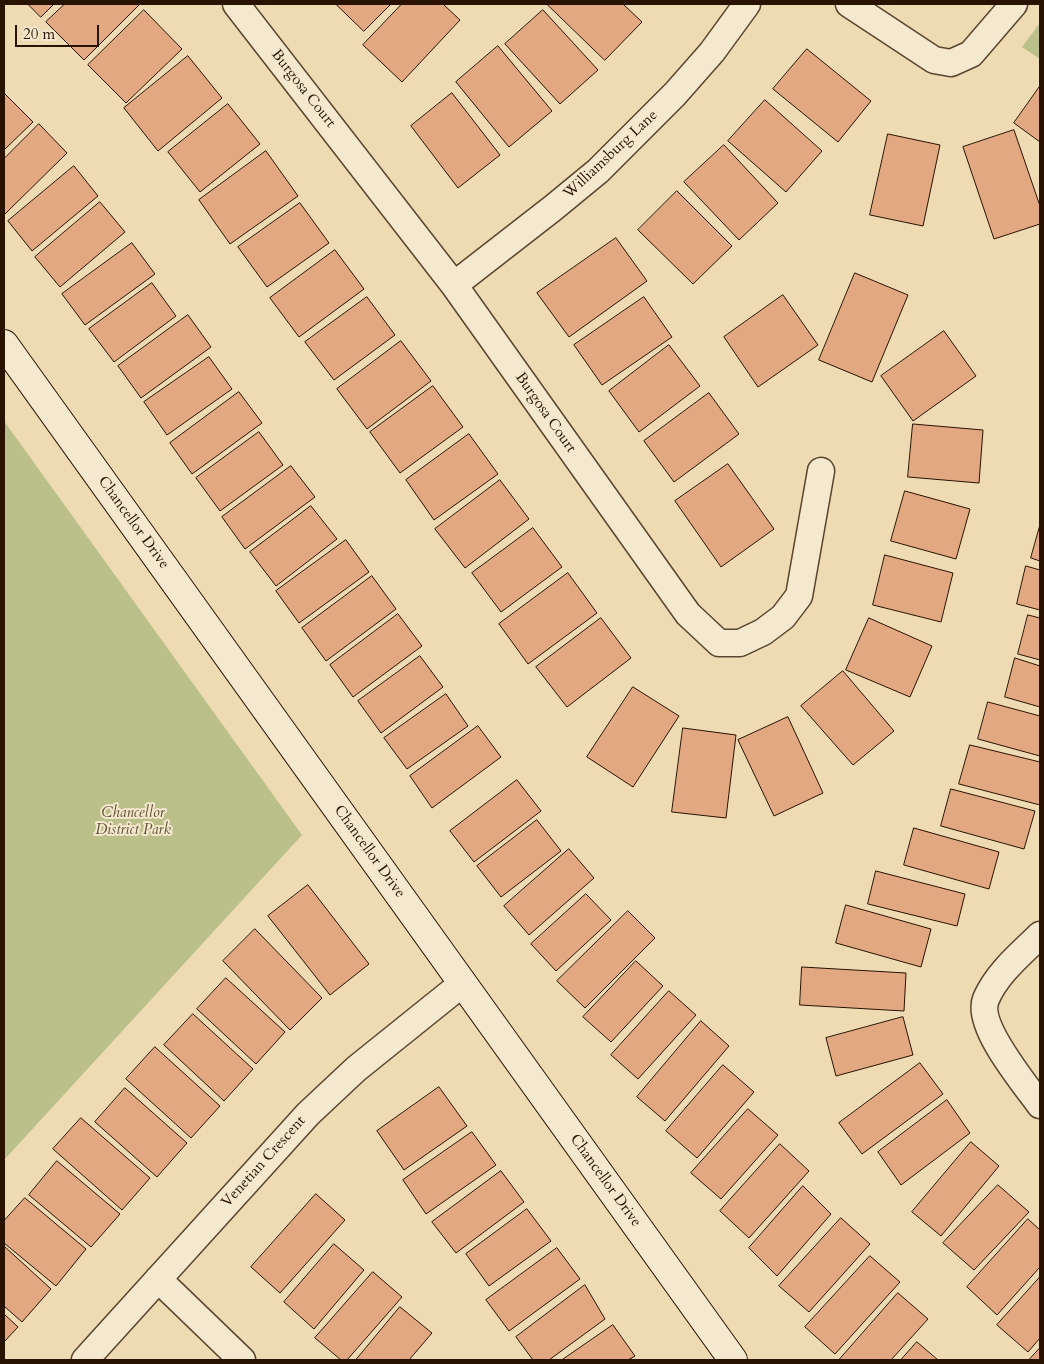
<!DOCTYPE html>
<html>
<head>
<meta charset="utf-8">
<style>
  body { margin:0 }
  #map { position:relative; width:1044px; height:1364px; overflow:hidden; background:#eedbb3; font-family:Cardo,serif }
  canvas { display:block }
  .frame { position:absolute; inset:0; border:5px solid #291200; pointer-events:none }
  .scale { position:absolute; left:15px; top:25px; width:84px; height:22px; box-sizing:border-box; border:2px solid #291200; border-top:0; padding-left:6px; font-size:15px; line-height:18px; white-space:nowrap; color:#291200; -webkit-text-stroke:4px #f4e8ce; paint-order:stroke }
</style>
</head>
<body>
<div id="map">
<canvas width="1044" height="1364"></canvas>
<div class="frame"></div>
<div class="scale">20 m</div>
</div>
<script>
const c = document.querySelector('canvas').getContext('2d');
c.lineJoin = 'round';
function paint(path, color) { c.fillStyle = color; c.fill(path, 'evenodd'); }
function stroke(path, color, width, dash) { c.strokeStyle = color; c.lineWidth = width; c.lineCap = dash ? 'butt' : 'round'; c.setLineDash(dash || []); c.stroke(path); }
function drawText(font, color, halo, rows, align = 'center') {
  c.font = font + ' Cardo,serif'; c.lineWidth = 4; c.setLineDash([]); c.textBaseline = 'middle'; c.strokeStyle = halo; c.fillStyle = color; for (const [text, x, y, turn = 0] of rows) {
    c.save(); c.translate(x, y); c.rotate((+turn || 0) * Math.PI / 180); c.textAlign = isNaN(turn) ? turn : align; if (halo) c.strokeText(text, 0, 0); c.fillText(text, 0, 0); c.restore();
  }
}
const green = new Path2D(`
  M 1040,23 L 1040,59 L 1022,47 Z
  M 4,421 L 302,835 L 4,1160 Z`);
const building = new Path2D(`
  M 28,4 L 54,4 L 41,17 Z
  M 65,4 L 138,4 L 139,5 L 84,60 L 46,22 Z
  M 336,4 L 391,4 L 364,31 Z
  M 402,4 L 443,4 L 460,20 L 402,82 L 363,45 Z
  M 547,4 L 623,4 L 642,22 L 605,60 Z
  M 144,10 L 182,49 L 126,103 L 88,65 Z
  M 543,10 L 598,70 L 560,104 L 505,44 Z
  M 498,46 L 552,111 L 509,147 L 456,82 Z
  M 807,49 L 871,101 L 838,142 L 773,89 Z
  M 188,56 L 222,98 L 158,151 L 124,108 Z
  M 1040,86 L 1040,142 L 1014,123 Z
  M 452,93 L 500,155 L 458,188 L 411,126 Z
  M 5,94 L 33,122 L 4,150 L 4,95 Z
  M 765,100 L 822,151 L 786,192 L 728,141 Z
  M 228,104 L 260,144 L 200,192 L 168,152 Z
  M 39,124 L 67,153 L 4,215 L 4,159 Z
  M 1014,130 L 1040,206 L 1040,224 L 994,239 L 963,147 Z
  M 888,134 L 940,145 L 923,226 L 870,215 Z
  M 724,145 L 778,203 L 739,240 L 684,182 Z
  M 266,151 L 298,196 L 230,244 L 199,200 Z
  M 74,166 L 98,196 L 32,251 L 8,221 Z
  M 677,191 L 732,246 L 693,284 L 638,230 Z
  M 100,202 L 125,232 L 60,287 L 35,257 Z
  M 300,203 L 329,243 L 267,287 L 238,247 Z
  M 616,238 L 647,281 L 569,337 L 537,293 Z
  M 132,243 L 155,274 L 85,325 L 62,294 Z
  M 335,250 L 364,289 L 299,337 L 270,298 Z
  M 855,273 L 908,295 L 872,382 L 819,360 Z
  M 152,283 L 176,316 L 114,362 L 89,329 Z
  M 783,295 L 818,345 L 758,387 L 724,337 Z
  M 367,297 L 395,335 L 334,380 L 305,342 Z
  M 644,297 L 672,337 L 602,385 L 574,345 Z
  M 188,315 L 211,347 L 141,398 L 118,366 Z
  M 944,331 L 976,376 L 913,421 L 881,376 Z
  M 401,341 L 431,381 L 367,429 L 337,389 Z
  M 669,345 L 700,386 L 639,432 L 609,391 Z
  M 209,357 L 232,389 L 167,435 L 144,402 Z
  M 433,386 L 463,427 L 400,473 L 370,432 Z
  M 239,392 L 262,423 L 192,474 L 170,443 Z
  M 709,393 L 739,434 L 674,482 L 644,441 Z
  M 913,424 L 983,430 L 979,483 L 908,477 Z
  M 259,432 L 283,465 L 220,511 L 196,478 Z
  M 469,434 L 498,474 L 434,520 L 406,480 Z
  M 728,464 L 774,529 L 721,567 L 675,501 Z
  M 291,466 L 315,497 L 245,549 L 222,517 Z
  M 500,480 L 529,519 L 465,568 L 435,529 Z
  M 905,491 L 970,509 L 956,559 L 891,541 Z
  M 311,506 L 337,539 L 276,586 L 250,552 Z
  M 1040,525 L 1040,561 L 1031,558 Z
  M 533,528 L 562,567 L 501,612 L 472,573 Z
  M 346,540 L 369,572 L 299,623 L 276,591 Z
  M 885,555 L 953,573 L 941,622 L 873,605 Z
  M 1026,566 L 1040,570 L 1040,610 L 1017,604 Z
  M 568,573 L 597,613 L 528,664 L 499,624 Z
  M 372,576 L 396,609 L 326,661 L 302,628 Z
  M 398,614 L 422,646 L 353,697 L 330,665 Z
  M 1028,615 L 1040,618 L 1040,660 L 1018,654 Z
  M 601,618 L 631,658 L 567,707 L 536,667 Z
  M 869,618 L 932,646 L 910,697 L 846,670 Z
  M 420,656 L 443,687 L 381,733 L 358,701 Z
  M 1015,658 L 1040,666 L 1040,707 L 1005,697 Z
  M 843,671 L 894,731 L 853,765 L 801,706 Z
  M 633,687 L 679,716 L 633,787 L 587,757 Z
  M 446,694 L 468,726 L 407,769 L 384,738 Z
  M 988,702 L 1040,716 L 1040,756 L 978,739 Z
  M 788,717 L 823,793 L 774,816 L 738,740 Z
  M 478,726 L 501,757 L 432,808 L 410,776 Z
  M 683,728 L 736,735 L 726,818 L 672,812 Z
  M 970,745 L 1040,762 L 1040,805 L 959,784 Z
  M 517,780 L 541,811 L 474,862 L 450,831 Z
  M 951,789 L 1035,811 L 1024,849 L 941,826 Z
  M 537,820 L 561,851 L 501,897 L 477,866 Z
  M 914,828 L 999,852 L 989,889 L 904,865 Z
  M 569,849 L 594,878 L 529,935 L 504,906 Z
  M 876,871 L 965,894 L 957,926 L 868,904 Z
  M 308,885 L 369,964 L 330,995 L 268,916 Z
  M 586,894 L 611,920 L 556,971 L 531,944 Z
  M 846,905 L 931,929 L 921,967 L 836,943 Z
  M 628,911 L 655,938 L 585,1008 L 557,981 Z
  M 255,929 L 322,998 L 290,1030 L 223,961 Z
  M 636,961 L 663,986 L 611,1042 L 583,1017 Z
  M 802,967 L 906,973 L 904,1011 L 800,1005 Z
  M 226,978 L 285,1032 L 256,1064 L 197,1009 Z
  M 669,991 L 696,1015 L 638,1079 L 611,1055 Z
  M 193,1014 L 253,1069 L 224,1101 L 164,1045 Z
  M 903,1017 L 913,1055 L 836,1076 L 826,1038 Z
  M 701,1021 L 729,1046 L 665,1121 L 637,1097 Z
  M 155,1047 L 220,1106 L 191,1138 L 126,1079 Z
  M 920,1063 L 943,1094 L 862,1154 L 839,1123 Z
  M 723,1065 L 754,1092 L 697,1158 L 666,1131 Z
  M 439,1087 L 467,1126 L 404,1170 L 377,1131 Z
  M 125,1088 L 187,1143 L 157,1177 L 95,1122 Z
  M 947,1100 L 970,1133 L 901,1185 L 878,1152 Z
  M 748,1109 L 778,1135 L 721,1199 L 691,1173 Z
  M 81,1118 L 150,1178 L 122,1210 L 53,1149 Z
  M 472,1132 L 496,1165 L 426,1214 L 403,1180 Z
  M 971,1142 L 999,1166 L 941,1236 L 912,1212 Z
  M 780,1144 L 809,1171 L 749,1238 L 720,1211 Z
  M 57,1161 L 120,1214 L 91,1247 L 29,1195 Z
  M 501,1171 L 524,1202 L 456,1253 L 432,1222 Z
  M 998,1185 L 1029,1212 L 974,1270 L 943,1243 Z
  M 803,1186 L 831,1214 L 777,1276 L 749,1248 Z
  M 316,1194 L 345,1220 L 280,1293 L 251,1267 Z
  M 25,1198 L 86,1249 L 56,1286 L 4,1243 L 4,1221 Z
  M 527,1209 L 551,1241 L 489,1286 L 466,1254 Z
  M 841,1218 L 870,1244 L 809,1312 L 779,1286 Z
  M 1028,1219 L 1040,1230 L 1040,1267 L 997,1315 L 967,1287 Z
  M 334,1244 L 364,1270 L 314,1329 L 284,1302 Z
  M 4,1246 L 51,1289 L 22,1322 L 4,1306 Z
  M 557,1248 L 580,1279 L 509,1331 L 486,1300 Z
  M 870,1256 L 900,1282 L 835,1354 L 805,1327 Z
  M 373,1272 L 402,1297 L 347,1360 L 341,1360 L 315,1338 Z
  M 1040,1277 L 1040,1338 L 1028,1352 L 997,1325 Z
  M 585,1285 L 605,1319 L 549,1360 L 533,1360 L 516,1337 Z
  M 898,1293 L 928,1319 L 891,1360 L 839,1360 Z
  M 400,1307 L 432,1333 L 409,1360 L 356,1360 Z
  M 4,1314 L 18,1327 L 4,1342 Z
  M 613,1325 L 635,1356 L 628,1360 L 562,1360 Z
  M 917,1342 L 938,1360 L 901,1360 Z
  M 1040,1348 L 1040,1360 L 1029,1360 Z`);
const street = new Path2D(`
  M 236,4 L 454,285 L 688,614 L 719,643 L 740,643 L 763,632 L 783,617 L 799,596 L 821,471
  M 849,4 L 934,60 L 951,63 L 971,54 L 1014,4
  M 454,285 L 553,208 L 598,171 L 675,94 L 712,52 L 747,4
  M 1040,935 C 1021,954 997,973 986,999 C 975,1025 1025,1084 1040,1105
  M 158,1279 L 242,1360
  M 85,1360 L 308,1114 L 356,1069 L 463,983`);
const secondary = new Path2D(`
  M 4,344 L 733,1360`);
const streetNames = [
  ["Burgosa Court",303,89,52],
  ["Williamsburg Lane",611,155,-43],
  ["Burgosa Court",545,413,55],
  ["Chancellor Drive",133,523,54],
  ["Chancellor Drive",369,852,54],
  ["Venetian Crescent",264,1162,-48],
  ["Chancellor Drive",605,1181,54]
];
const parkNames = [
  ["Chancellor",133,814],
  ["District Park",133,831]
];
paint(green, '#bbbf8a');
paint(building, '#e1a881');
stroke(building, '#291200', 1);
stroke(street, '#5a442d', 29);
stroke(secondary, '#291200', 30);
stroke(street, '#f4e8ce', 26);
stroke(secondary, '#f4e8ce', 28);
drawText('15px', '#291200', '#f4e8ce', streetNames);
drawText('italic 15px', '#5c4f30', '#f4e8ce', parkNames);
</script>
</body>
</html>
